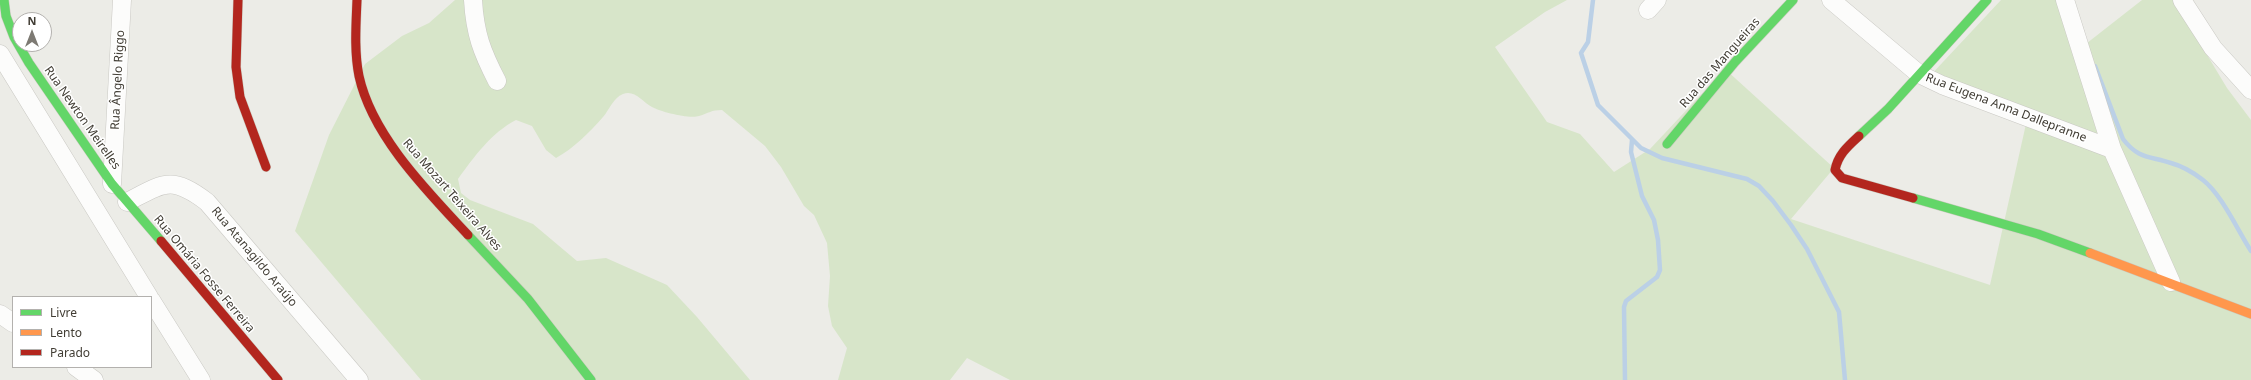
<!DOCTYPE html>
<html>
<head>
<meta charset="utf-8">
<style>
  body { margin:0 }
  #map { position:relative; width:2251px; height:380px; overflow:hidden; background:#ecece7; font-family:"Noto Sans",sans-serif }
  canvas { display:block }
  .legend { position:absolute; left:12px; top:296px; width:140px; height:72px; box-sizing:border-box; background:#fff; border:1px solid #b3b1ae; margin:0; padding:5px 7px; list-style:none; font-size:12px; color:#413d34 }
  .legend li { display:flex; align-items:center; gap:8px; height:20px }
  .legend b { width:20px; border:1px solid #b3b1ae }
  .north { position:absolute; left:12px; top:12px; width:40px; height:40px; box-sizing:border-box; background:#fff; border:1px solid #b3b1ae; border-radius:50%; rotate:0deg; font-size:11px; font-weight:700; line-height:16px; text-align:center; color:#413d34 }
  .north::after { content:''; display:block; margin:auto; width:14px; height:18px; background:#7d7a73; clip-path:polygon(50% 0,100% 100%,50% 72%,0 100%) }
</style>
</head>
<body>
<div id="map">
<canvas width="2251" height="380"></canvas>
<ul class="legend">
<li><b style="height:5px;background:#63d668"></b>Livre</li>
<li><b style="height:5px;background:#ff974d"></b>Lento</li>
<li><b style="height:5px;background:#b3261e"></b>Parado</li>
</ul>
<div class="north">N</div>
</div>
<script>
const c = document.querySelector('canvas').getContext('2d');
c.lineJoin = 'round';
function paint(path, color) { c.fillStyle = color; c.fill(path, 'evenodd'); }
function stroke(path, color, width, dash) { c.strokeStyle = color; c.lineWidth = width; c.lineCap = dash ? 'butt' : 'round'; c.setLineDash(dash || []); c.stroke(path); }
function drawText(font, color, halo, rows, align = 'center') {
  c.font = font + ' "Noto Sans",sans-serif'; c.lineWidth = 3; c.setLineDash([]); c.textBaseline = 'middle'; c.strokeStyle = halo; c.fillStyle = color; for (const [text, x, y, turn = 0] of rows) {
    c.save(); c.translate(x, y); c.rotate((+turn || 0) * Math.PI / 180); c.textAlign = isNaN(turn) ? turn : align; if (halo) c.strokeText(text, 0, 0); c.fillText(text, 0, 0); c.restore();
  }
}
const green = new Path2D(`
  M 455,0 L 1567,0 L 1545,12 L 1495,47 L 1547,122 L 1580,134 L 1614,172 L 1650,149 L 1725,69 L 1834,168 L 1791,219 L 1990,285 L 2028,115 L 1928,78 L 2001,0 L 2061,0 L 2082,47 L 2142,0 L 2174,0 L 2227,88 L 2251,120 L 2251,380 L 1010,380 L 967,358 L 950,380 L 838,380 L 847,348 L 832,326 L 828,306 L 830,276 L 827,243 L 814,215 L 804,206 L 781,167 L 765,146 L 722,110 C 711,110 709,113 699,116 C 689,119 661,112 652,107 C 643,102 634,89 623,94 C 613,98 610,109 603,117 C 589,133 574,148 556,158 L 546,150 L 532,126 L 516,120 C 491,133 474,157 458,179 L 461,193 L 470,200 L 533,224 L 577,261 L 606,258 L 667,285 L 697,317 L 750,380 L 421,380 L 295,231 L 329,135 L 365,64 L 402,36 L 429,23 Z`);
const stream = new Path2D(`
  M 1593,0 L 1588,42 L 1581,53 L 1598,105 L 1641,148 L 1662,158 L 1747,179 L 1759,186 L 1773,201 L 1791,225 L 1807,249 L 1839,312 L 1845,380
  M 2095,66 L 2123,139 C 2138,159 2150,156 2171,163 C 2182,166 2194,173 2203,180 C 2222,195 2238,231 2251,251
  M 1625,380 L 1624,307 L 1626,301 L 1657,277 L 1660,270 L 1658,240 L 1654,220 L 1642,196 L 1631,152 L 1632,140`);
const street = new Path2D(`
  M 473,0 C 475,34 482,52 497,81
  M 1831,0 L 1919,74 L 1942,85 L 2112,149
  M 2065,0 L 2112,149 L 2171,282
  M 2182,0 L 2213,48 L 2251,90
  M 1648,10 L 1657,0
  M 0,54 L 149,297
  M 112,184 L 122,0
  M 127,202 C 164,183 171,175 207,202 L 359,380
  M 151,300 L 201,380
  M 0,314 L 13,323
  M 76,367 L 94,380`);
const fast = new Path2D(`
  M 4,0 L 6,16 L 14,37 L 29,63 L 112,184 L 161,241
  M 1859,136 L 1888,109 L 1987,0
  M 1667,144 L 1735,62 L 1793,0
  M 1913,198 L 2038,234 L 2090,253
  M 468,235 L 528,299 L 591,380`);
const slow = new Path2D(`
  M 2090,253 L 2251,314`);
const jam = new Path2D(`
  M 238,0 L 236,67 L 240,97 L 266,167
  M 357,0 C 356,25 354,51 359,76 C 372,136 428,192 468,235
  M 1859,136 C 1847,147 1838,155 1835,170 L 1842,178 L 1913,198
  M 161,241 L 278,380`);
const streetNames = [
  ["Rua das Mangueiras",1720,63,-49],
  ["Rua Ângelo Riggo",118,80,-87],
  ["Rua Eugena Anna Dallepranne",2006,108,21],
  ["Rua Newton Meirelles",82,118,55],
  ["Rua Mozart Teixeira Alves",452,195,49],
  ["Rua Atanagildo Araújo",254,257,50],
  ["Rua Omária Fosse Ferreira",204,274,50]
];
paint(green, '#d7e5c9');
stroke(stream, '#bbd0e6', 4.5);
stroke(street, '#c9c8c3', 19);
stroke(fast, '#cac9be', 10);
stroke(slow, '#cac9be', 10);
stroke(jam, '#cac9be', 10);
stroke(street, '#fcfcfb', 18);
stroke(fast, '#63d668', 9);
stroke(slow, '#ff974d', 9);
stroke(jam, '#b3261e', 9);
drawText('12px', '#413d34', '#fff', streetNames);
</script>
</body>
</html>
